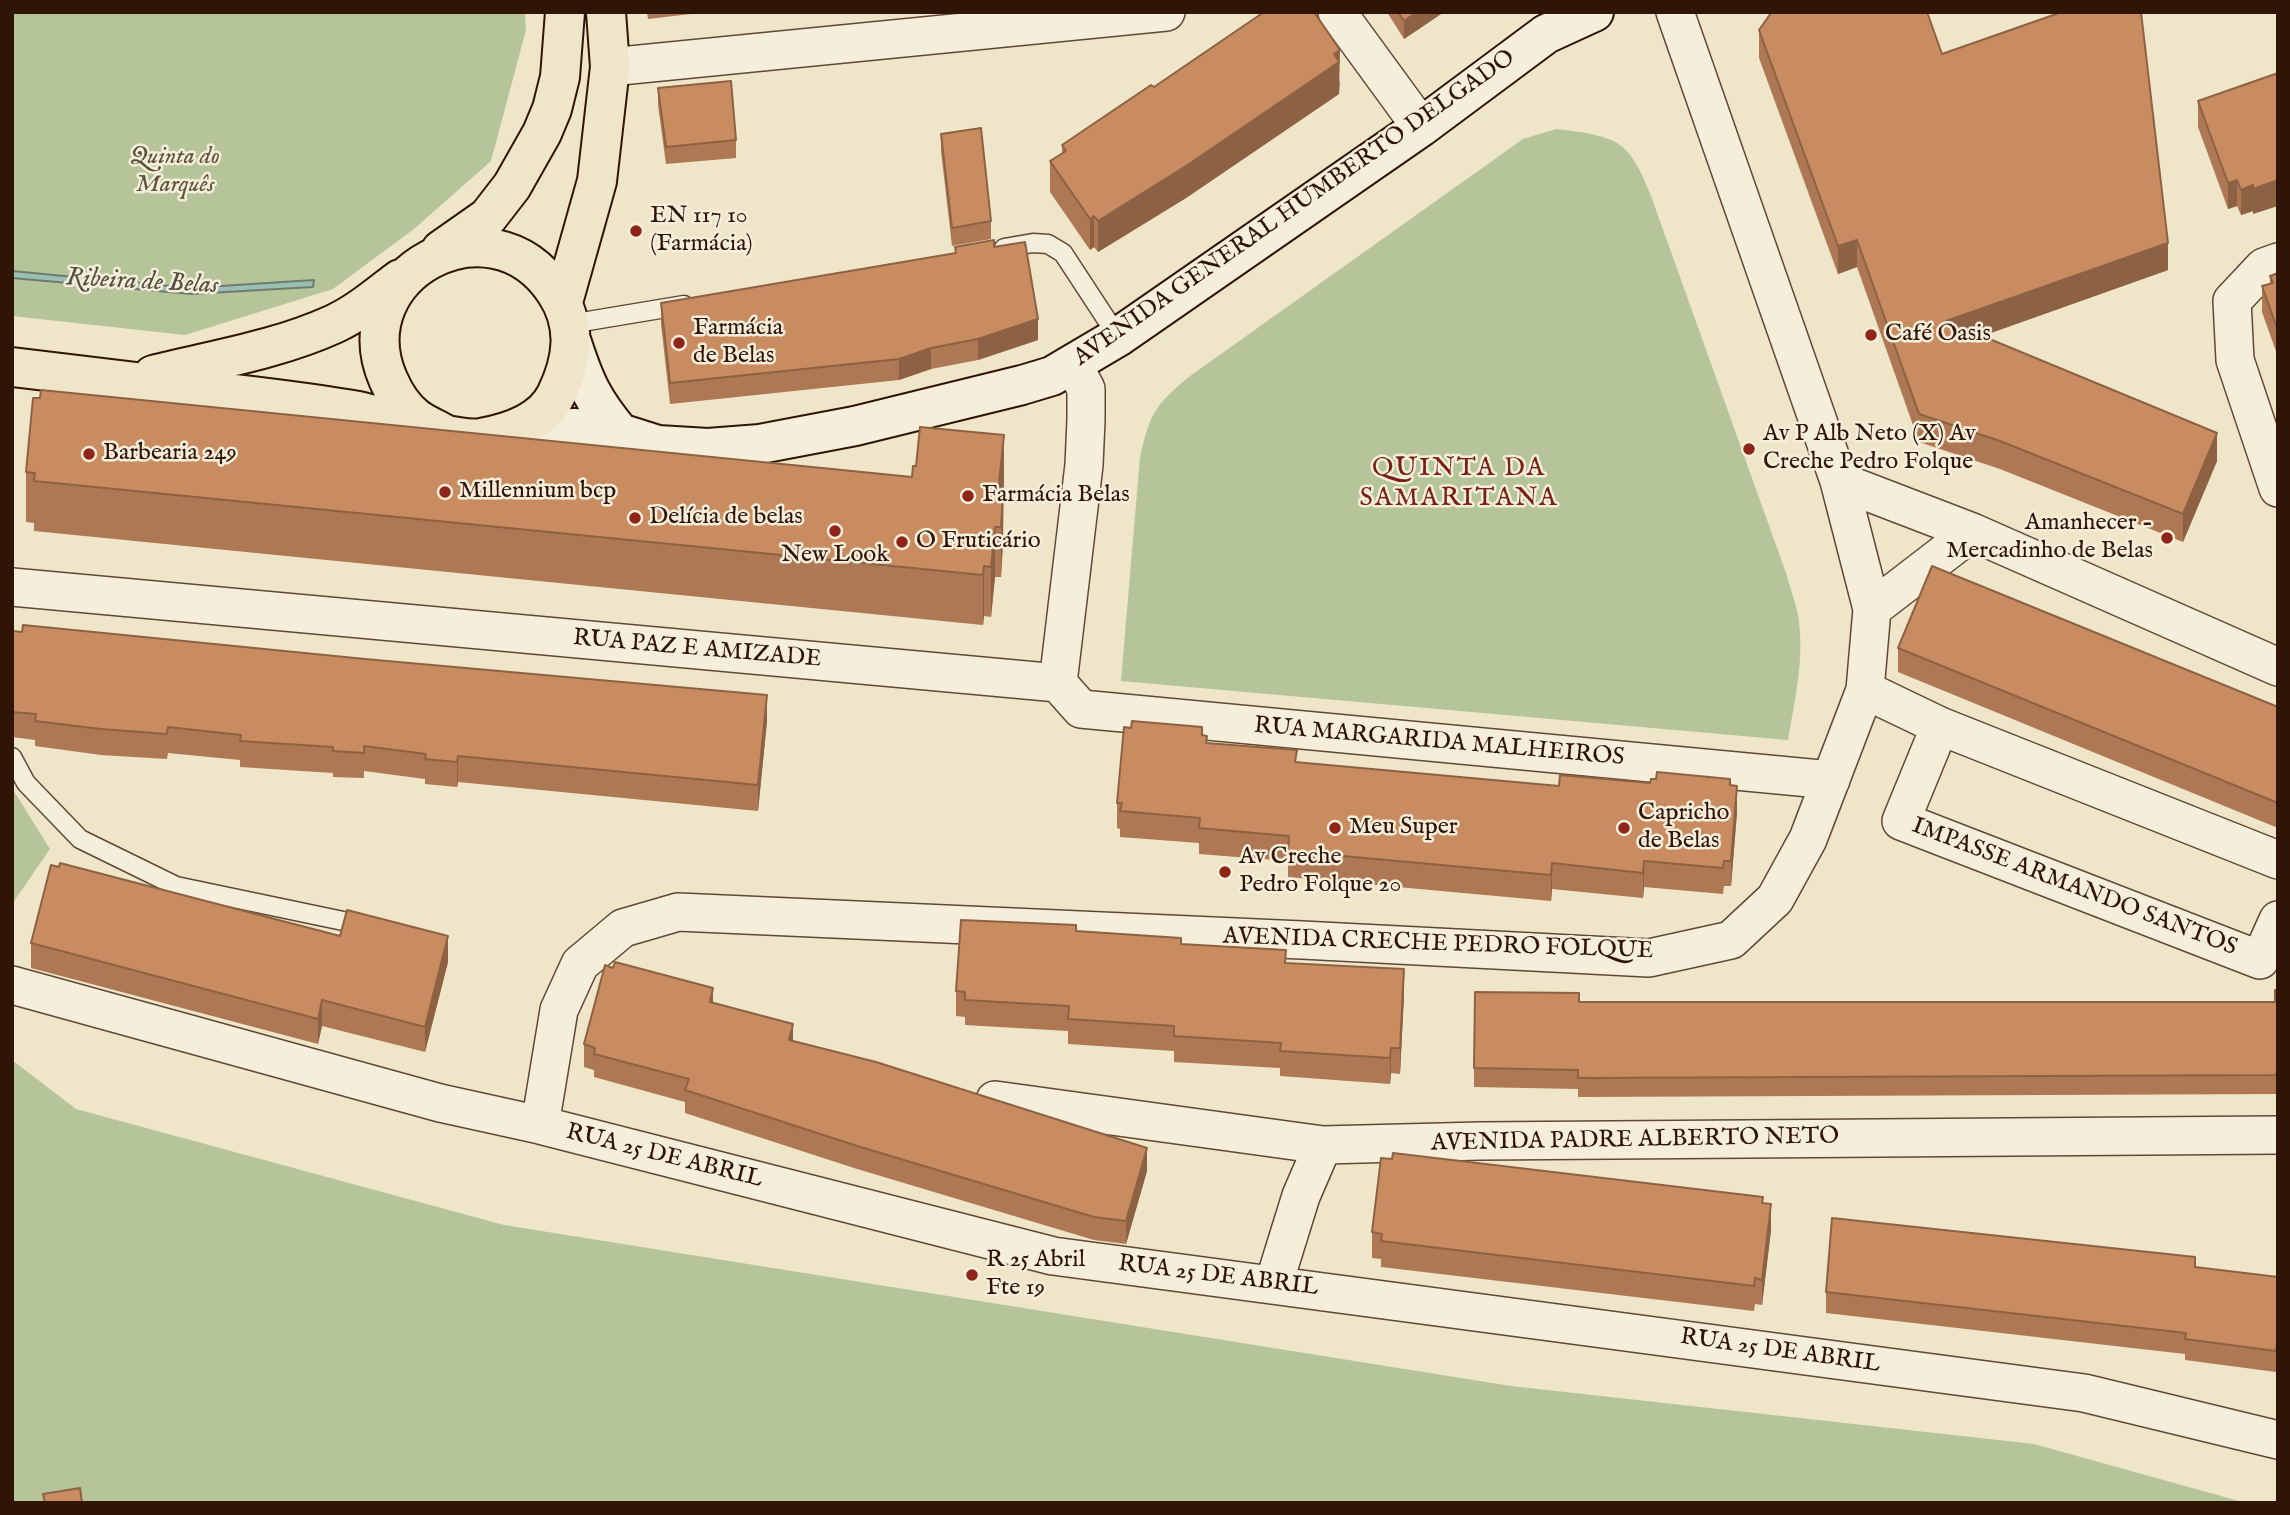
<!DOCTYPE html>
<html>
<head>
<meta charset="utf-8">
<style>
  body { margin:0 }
  #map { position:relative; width:2290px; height:1515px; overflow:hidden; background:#efe5c8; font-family:"IM FELL English",serif }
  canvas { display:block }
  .frame { position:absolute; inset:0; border:14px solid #301406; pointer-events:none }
</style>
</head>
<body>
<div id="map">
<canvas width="2290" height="1515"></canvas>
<div class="frame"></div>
</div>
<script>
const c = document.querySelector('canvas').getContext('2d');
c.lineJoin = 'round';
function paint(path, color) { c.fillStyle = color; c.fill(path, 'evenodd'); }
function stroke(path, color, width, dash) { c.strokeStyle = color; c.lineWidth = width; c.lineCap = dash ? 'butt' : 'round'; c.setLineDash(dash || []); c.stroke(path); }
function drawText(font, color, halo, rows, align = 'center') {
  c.font = font + ' "IM FELL English",serif'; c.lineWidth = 5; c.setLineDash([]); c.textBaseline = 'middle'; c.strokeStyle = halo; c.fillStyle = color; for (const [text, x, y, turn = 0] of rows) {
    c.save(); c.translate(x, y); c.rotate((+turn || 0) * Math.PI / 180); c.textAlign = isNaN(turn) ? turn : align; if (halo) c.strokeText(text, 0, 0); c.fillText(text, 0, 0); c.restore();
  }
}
const green = new Path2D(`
  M 12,12 L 525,12 L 526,30 L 491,161 L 414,229 L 333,289 L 185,335 L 12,316 Z
  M 1556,129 C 1574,131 1605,134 1620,145 C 1636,157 1644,179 1651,196 L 1786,573 C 1790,587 1795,601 1798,615 C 1805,657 1795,699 1788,740 L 1121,681 L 1140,457 C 1150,413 1155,405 1190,376 L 1523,139 Z
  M 12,788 L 50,849 L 12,904 Z
  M 12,1060 L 76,1109 L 504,1225 L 1511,1386 L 2034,1444 L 2246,1503 L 12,1503 Z`);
const water = new Path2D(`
  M 12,271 L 190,288 L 314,280 L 313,287 L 191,294 L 12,278 Z`);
const lane = new Path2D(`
  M 1004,248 L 1033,243 L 1048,244 L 1063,253 L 1118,337
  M 570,324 L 684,305
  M 12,757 L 26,783 L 80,839 L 176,886 L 367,926`);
const street = new Path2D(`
  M 1337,12 L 1421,127
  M 610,67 L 1166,12
  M 2278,262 L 2264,267 L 2232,301 L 2235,360 L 2278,488
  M 1839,481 L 1972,532 L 2278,667
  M 12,587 L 1058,683 L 1084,465 L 1086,420 L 1086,389 L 1073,364
  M 1872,609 L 1972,532
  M 1058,683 L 1081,709 L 1831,780
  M 1865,690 L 1940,726
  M 2278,860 L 1940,726 L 1901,821 L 2260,960 L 2278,920
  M 12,985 L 440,1103 L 540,1125 L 1053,1256 L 2084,1393 L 2278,1440
  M 995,1100 L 1323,1145 L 1480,1141 L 2278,1135
  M 540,1125 L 559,1010 L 580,964 L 623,928 L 678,912 L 1302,940 L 1649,958 L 1731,940 L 1775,899 L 1808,839 L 1865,690 L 1872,609 L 1839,481 L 1675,12
  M 1274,1283 L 1301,1196 L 1323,1145`);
const secondary = new Path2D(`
  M 572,343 C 585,383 593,401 620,433
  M 505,434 L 574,428 L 620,433 L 658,445 L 708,448 L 760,444 L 855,426 L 1022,385 L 1052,376 L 1118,337 L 1421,127 L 1546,34 L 1594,12`);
const primary = new Path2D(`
  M 441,250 L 488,217 L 512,186 L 542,133 L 552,109 L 560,77 L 565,12
  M 563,302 L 597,181 L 610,67 L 606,12
  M 12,367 C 79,375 145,383 211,391 C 260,397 309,402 358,411 C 388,418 454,442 481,438 C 509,433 542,423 556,395 C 573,360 578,325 555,291 C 491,194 343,274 388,379 C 394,393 403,408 416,418 C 424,424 434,428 443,433
  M 153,375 C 213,360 277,350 334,324 C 358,313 379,295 400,279`);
const wall = new Path2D(`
  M 647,12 L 708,12 L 648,19 Z
  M 1387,12 L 1444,12 L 1404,39 Z
  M 1759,30 L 1942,54 L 2168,270 L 1982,336 L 2217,461 L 2183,542 L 2000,469 L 1919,442 L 1857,267 L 1838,274 L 1759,58 Z
  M 2278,73 L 2253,214 L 2253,211 L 2241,215 L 2237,206 L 2228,209 L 2198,127 L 2198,101 Z
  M 1340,81 L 1339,94 L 1186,198 L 1098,252 L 1094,247 L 1090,250 L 1050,192 L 1050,161 L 1062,153 L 1062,145 L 1154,87 Z
  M 658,88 L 736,140 L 736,158 L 666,164 L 658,105 Z
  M 941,134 L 991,221 L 991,239 L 952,246 L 941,151 Z
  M 955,247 L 994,247 L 1038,340 L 978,360 L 931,369 L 899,380 L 670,404 L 661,324 L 661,303 L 955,253 Z
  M 2278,273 L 2278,357 L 2262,312 L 2262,286 L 2270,284 L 2270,276 Z
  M 26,472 L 912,477 L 1004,485 L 1003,542 L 1001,577 L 995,577 L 991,617 L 984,616 L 983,625 L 34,531 L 34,523 L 26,522 Z
  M 12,631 L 767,721 L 758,811 L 458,782 L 457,787 L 425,784 L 425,779 L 364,771 L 364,778 L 333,777 L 333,773 L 240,767 L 240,760 L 168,753 L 167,759 L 101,755 L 35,746 L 35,740 L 12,737 Z
  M 1898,648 L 2278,707 L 2278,828 L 1898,672 Z
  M 1202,736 L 1207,743 L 1297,762 L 1559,786 L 1650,783 L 1730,785 L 1737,812 L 1731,886 L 1724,886 L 1723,894 L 1644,887 L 1643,898 L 1552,889 L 1551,901 L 1288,877 L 1288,861 L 1199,854 L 1199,843 L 1120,837 L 1120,829 L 1117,828 L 1117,803 Z
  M 1076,931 L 1181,944 L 1286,963 L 1404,995 L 1400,1074 L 1391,1073 L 1390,1084 L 1280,1076 L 1280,1068 L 1174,1062 L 1174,1051 L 1068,1044 L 1068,1031 L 965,1025 L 965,1017 L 956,1016 L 956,991 Z
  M 340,936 L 448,962 L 425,1052 L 322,1026 L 318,1044 L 31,968 L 31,943 Z
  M 2278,990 L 2276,1094 L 1578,1097 L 1578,1089 L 1474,1087 L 1474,1068 L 1579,1002 L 2275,1002 Z
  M 713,1003 L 793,1041 L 1147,1171 L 1126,1244 L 1094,1240 L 854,1168 L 685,1113 L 685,1102 L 594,1077 L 594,1070 L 584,1067 L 584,1044 Z
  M 1763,1203 L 1771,1230 L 1762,1305 L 1755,1304 L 1754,1311 L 1381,1267 L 1381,1259 L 1372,1258 L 1372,1232 Z
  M 2195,1267 L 2278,1277 L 2276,1372 L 2185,1360 L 2185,1354 L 1826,1313 L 1826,1292 Z`);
const shadedWall = new Path2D(`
  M 1417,12 L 1444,12 L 1404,39 L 1404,21 Z
  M 1340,50 L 1339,94 L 1186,198 L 1098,252 L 1098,221 Z
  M 2237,180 L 2237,206 L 2228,209 L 2228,183 Z
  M 2278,180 L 2278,206 L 2253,214 L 2253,189 Z
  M 2253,185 L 2253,211 L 2241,215 L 2241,190 Z
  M 1094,216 L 1094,247 L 1090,250 L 1090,219 Z
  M 1857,240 L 1857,267 L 1838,274 L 1838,246 Z
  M 2168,243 L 2168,270 L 1946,349 L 1946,321 Z
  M 1038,319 L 1038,340 L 978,360 L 978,339 Z
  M 931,348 L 931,369 L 899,380 L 899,359 Z
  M 2217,433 L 2217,461 L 2183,542 L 2183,514 Z
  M 1004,435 L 1004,485 L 1000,527 L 998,492 Z
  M 1003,493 L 1003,542 L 1001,577 L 1001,527 Z
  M 995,527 L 995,577 L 991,617 L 991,567 Z
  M 984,566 L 984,616 L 983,625 L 983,575 Z
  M 767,695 L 767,721 L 758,811 L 758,785 Z
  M 458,756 L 458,782 L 457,787 L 457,762 Z
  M 1737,786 L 1737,812 L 1731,886 L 1731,861 Z
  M 1644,861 L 1644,887 L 1643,898 L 1643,873 Z
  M 1552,863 L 1552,889 L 1551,901 L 1551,875 Z
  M 448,936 L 448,962 L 425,1052 L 425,1027 Z
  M 1404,969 L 1404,995 L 1400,1074 L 1400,1048 Z
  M 713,988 L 713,1011 L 710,1002 Z
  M 322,1000 L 322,1026 L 318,1044 L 318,1019 Z
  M 793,1024 L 793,1047 L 789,1040 Z
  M 1391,1048 L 1391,1073 L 1390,1084 L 1390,1058 Z
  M 2278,1066 L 2278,1085 L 2276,1094 L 2276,1075 Z
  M 1147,1148 L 1147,1171 L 1126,1244 L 1126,1221 Z
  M 1771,1204 L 1771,1230 L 1762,1305 L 1762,1280 Z
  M 2278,1337 L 2278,1358 L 2276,1372 L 2276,1351 Z`);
const building = new Path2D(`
  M 1264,12 L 1314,12 L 1340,50 L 1334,54 L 1339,62 L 1186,166 L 1098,221 L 1094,216 L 1090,219 L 1050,161 L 1066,151 L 1062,145 L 1151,85 L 1154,87 Z
  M 1398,12 L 1417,12 L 1404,21 Z
  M 1774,12 L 1927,12 L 1942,54 L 2062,12 L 2141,12 L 2168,243 L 1946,321 L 2217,433 L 2183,514 L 2000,441 L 1919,414 L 1857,240 L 1838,246 L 1759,30 L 1771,13 Z
  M 2278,73 L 2278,180 L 2253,189 L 2253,185 L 2241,190 L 2237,180 L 2228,183 L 2198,101 Z
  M 731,81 L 736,140 L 666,147 L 658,88 Z
  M 981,128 L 991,221 L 952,228 L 941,134 Z
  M 994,240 L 994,247 L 1025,242 L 1038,319 L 978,339 L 931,348 L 899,359 L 670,383 L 661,303 L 956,253 L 955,247 Z
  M 2278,273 L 2278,331 L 2262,286 L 2273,283 L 2270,276 Z
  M 41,390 L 912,477 L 913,466 L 916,466 L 920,427 L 1004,435 L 998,492 L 1003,493 L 1001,527 L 995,527 L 991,567 L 984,566 L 983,575 L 34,481 L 35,473 L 26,472 L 33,398 L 40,398 Z
  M 1932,566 L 2278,707 L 2278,803 L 1898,648 Z
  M 23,625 L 365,659 L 767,695 L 758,785 L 458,756 L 457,762 L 425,759 L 426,754 L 364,746 L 364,753 L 333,751 L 333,747 L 240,741 L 241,735 L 168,727 L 167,734 L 101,729 L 35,721 L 36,714 L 12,712 L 12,631 L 22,632 Z
  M 1132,721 L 1202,727 L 1202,735 L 1207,736 L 1206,743 L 1297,750 L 1295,762 L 1559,786 L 1560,775 L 1650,783 L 1651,779 L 1656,779 L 1657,772 L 1730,779 L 1730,785 L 1737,786 L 1731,861 L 1724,861 L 1723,868 L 1644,861 L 1643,873 L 1552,863 L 1551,875 L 1288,851 L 1289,836 L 1199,828 L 1200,818 L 1120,811 L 1122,803 L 1117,803 L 1124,727 L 1131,728 Z
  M 60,863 L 340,936 L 347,910 L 448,936 L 425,1027 L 322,1000 L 318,1019 L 31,943 L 51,865 L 59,867 Z
  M 961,920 L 1076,925 L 1076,931 L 1181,938 L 1181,944 L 1286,950 L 1285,963 L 1404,969 L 1400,1048 L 1391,1048 L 1390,1058 L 1280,1051 L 1281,1043 L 1174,1036 L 1174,1026 L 1068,1019 L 1069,1006 L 965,1000 L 965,992 L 956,991 Z
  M 615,962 L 713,988 L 710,1002 L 793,1024 L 789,1040 L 876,1062 L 1147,1148 L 1126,1221 L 1094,1217 L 854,1145 L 685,1090 L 689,1079 L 594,1054 L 595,1048 L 584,1044 L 605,965 L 613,968 Z
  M 2275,990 L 2278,990 L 2278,1066 L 2276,1075 L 1578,1078 L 1578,1070 L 1474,1068 L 1475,992 L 1579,993 L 1579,1002 L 2275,1002 Z
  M 1393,1153 L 1763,1197 L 1762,1203 L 1771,1204 L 1762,1280 L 1755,1278 L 1754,1286 L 1381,1241 L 1382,1234 L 1372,1232 L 1381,1158 L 1392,1159 Z
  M 1832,1218 L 2195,1257 L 2195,1267 L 2278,1277 L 2278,1337 L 2276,1351 L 2185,1339 L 2186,1333 L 1826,1292 Z
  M 80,1488 L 82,1503 L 45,1503 L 43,1494 Z`);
const markers = [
  [636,231,7,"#8f2418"],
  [1871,335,7,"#8f2418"],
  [679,343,7,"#8f2418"],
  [1749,449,7,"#8f2418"],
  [89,454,7,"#8f2418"],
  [445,492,7,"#8f2418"],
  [968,496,7,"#8f2418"],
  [635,518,7,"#8f2418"],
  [835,531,7,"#8f2418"],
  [2167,538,7,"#8f2418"],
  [902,542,7,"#8f2418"],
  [1335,828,7,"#8f2418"],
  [1624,828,7,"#8f2418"],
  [1225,872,7,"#8f2418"],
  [972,1275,7,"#8f2418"]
];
const parkNames = [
  ["Quinta do",175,158],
  ["Marquês",175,186]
];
const streetNames = [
  ["AVENIDA GENERAL HUMBERTO DELGADO",1295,209,-35],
  ["RUA PAZ E AMIZADE",697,650,5],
  ["RUA MARGARIDA MALHEIROS",1439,743,5],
  ["IMPASSE ARMANDO SANTOS",2074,888,21],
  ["AVENIDA CRECHE PEDRO FOLQUE",1438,945,2],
  ["AVENIDA PADRE ALBERTO NETO",1635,1141,-1],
  ["RUA 25 DE ABRIL",664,1157,14],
  ["RUA 25 DE ABRIL",1218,1277,7],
  ["RUA 25 DE ABRIL",1780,1352,8]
];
const poiNames = [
  ["EN 117 10",650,217],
  ["(Farmácia)",650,245],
  ["Farmácia",693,329],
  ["de Belas",693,357],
  ["Café Oasis",1885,335],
  ["Av P Alb Neto (X) Av",1763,435],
  ["Creche Pedro Folque",1763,463],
  ["Barbearia 249",103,454],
  ["Millennium bcp",459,492],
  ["Farmácia Belas",982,496],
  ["Delícia de belas",649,518],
  ["Amanhecer -",2153,524,"right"],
  ["Mercadinho de Belas",2153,552,"right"],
  ["O Fruticário",916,542],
  ["New Look",835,556,"center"],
  ["Capricho",1638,814],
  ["de Belas",1638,842],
  ["Meu Super",1349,828],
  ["Av Creche",1239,858],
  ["Pedro Folque 20",1239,886],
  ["R 25 Abril",986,1261],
  ["Fte 19",986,1289]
];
const waterNames = [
  ["Ribeira de Belas",142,283,3]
];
const neighbourhoodNames = [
  ["QUINTA DA",1459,470],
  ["SAMARITANA",1459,500]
];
paint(green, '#b6c599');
paint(water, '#9abfb4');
stroke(water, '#707b6e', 2);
stroke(lane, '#604836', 21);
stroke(street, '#604836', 40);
stroke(secondary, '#301406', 42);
stroke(primary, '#301406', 42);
stroke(lane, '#f5eedb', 18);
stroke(street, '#f5eedb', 37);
stroke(secondary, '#f5eedb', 38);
stroke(primary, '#efe5c8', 38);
paint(wall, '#ad7853');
paint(shadedWall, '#8d6244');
paint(building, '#c98c61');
stroke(building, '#8d6244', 2);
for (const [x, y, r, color] of markers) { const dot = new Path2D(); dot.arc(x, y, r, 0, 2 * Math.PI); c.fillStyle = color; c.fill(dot); stroke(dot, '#f5eedb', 2.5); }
drawText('italic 24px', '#5f5239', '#f5eedb', parkNames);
drawText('24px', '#301406', '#f5eedb', streetNames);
drawText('24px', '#301406', '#f5eedb', poiNames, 'left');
drawText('italic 26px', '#555043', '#f5eedb', waterNames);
c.letterSpacing = '2px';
drawText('26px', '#7a1f14', '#f5eedb', neighbourhoodNames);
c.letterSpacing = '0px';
</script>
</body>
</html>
